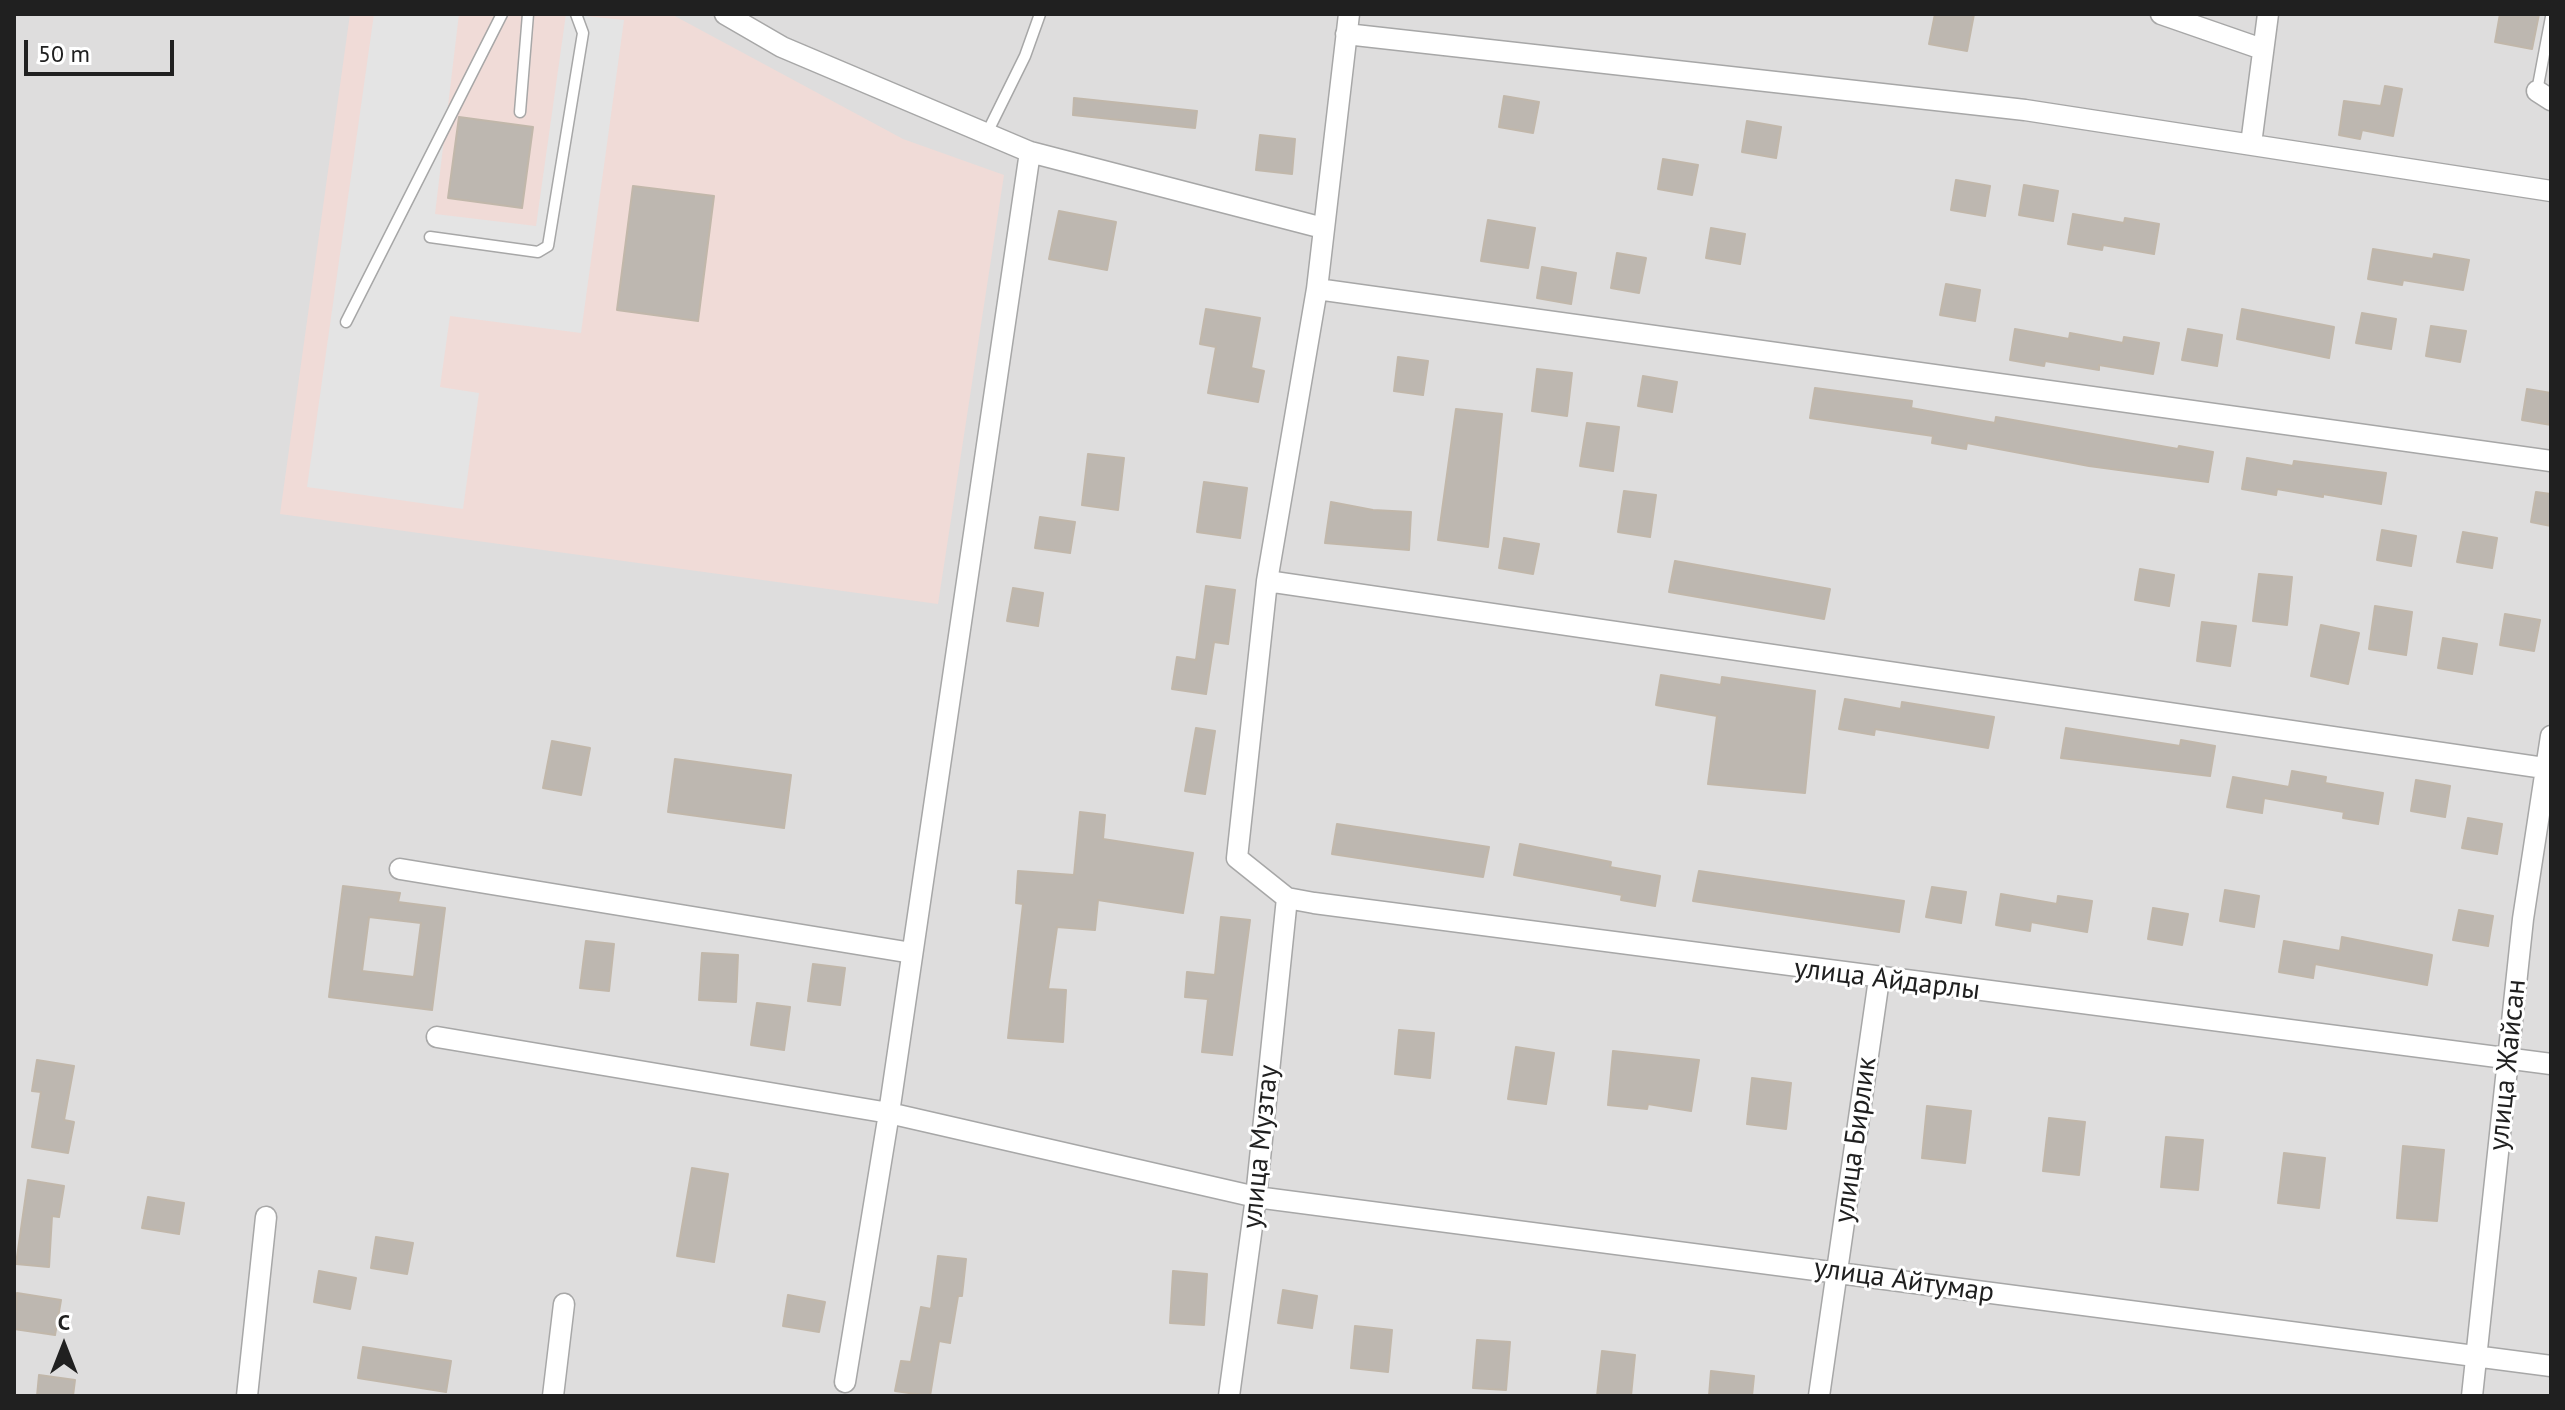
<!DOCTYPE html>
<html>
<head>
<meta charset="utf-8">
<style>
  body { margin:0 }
  #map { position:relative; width:2565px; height:1410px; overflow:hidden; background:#f0eee7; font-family:"PT Sans",sans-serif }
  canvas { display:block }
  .frame { position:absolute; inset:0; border:16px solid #202020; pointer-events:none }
  .north { position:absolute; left:24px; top:1306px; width:80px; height:80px; -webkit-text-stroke:6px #fff; paint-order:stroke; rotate:0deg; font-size:22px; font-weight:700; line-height:32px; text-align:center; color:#202020 }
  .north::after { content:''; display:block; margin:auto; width:28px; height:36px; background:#202020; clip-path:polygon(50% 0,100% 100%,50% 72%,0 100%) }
  .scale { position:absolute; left:24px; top:40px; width:150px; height:36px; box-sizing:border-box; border:4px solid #202020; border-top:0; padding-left:10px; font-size:24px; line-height:28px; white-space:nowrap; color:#202020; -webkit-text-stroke:6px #fff; paint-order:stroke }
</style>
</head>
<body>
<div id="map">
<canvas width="2565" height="1410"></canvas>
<div class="frame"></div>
<div class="north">С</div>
<div class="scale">50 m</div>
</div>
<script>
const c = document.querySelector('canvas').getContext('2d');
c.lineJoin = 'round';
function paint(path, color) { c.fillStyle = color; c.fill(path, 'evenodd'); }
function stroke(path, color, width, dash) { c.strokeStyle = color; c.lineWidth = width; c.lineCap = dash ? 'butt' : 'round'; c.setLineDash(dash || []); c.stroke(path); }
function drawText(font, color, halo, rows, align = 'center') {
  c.font = font + ' "PT Sans",sans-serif'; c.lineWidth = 6; c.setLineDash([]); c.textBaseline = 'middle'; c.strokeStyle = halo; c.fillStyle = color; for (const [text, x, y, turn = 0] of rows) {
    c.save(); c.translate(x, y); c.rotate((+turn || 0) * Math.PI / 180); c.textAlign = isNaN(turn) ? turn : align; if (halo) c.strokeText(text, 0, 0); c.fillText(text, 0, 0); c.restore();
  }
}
const residential = new Path2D(`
  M 14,14 L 2551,14 L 2551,1396 L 14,1396 Z`);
const commercial = new Path2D(`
  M 350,14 L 671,14 L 903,139 L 1004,175 L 938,604 L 280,514 Z`);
const parking = new Path2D(`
  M 374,14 L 459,14 L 435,214 L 536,226 L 566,14 L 624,20 L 581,333 L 450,316 L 440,387 L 479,393 L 463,509 L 307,487 Z`);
const building = new Path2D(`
  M 1935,14 L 1974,14 L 1967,51 L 1929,44 Z
  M 2500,14 L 2539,14 L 2532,49 L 2495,42 Z
  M 2385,86 L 2402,89 L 2393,136 L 2362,130 L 2360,139 L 2339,135 L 2344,101 L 2381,106 Z
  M 1504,96 L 1539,102 L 1533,133 L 1499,127 Z
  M 1074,98 L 1197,111 L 1195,128 L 1073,115 Z
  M 459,117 L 533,127 L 522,208 L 448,198 Z
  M 1747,121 L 1781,127 L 1776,158 L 1742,152 Z
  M 1260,135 L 1295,139 L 1292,174 L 1256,170 Z
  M 1663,159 L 1698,165 L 1692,195 L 1658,189 Z
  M 1956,180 L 1990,186 L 1985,216 L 1951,210 Z
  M 2024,185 L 2058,191 L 2053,221 L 2019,215 Z
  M 633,186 L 714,196 L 698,321 L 617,310 Z
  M 1059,211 L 1116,222 L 1107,270 L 1049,259 Z
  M 2073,214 L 2124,223 L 2125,218 L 2159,224 L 2154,254 L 2103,245 L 2102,250 L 2068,244 Z
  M 1488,220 L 1535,228 L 1528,268 L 1481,261 Z
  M 1711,228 L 1745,234 L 1740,264 L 1706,258 Z
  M 2373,249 L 2433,259 L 2434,254 L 2469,260 L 2463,290 L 2403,280 L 2402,285 L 2368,279 Z
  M 1617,253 L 1646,258 L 1639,293 L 1611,288 Z
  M 1542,267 L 1576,273 L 1571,304 L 1537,298 Z
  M 1946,284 L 1980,290 L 1975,321 L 1940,315 Z
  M 1206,309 L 1260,318 L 1251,368 L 1264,371 L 1258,402 L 1208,393 L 1216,347 L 1200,344 Z
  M 2242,309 L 2334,327 L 2329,358 L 2237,339 Z
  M 2362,313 L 2396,319 L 2391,349 L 2356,343 Z
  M 2431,326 L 2466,331 L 2460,362 L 2426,356 Z
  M 2015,329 L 2069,339 L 2070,333 L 2123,343 L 2124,337 L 2159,343 L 2153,374 L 2099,365 L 2099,370 L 2045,361 L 2044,366 L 2010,360 Z
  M 2188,329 L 2222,335 L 2217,366 L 2182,360 Z
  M 1398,357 L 1428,361 L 1423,395 L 1394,391 Z
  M 1537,369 L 1572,373 L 1567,416 L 1532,411 Z
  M 1643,376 L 1677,382 L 1672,412 L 1638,406 Z
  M 1815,388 L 1912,401 L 1911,408 L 1995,423 L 1996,417 L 2178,449 L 2179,446 L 2213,452 L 2208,482 L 2089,466 L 1967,443 L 1966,449 L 1932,443 L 1933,436 L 1810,418 Z
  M 2527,389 L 2551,393 L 2551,425 L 2522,420 Z
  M 1456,409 L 1502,414 L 1488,547 L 1438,540 Z
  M 1587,423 L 1619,427 L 1613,471 L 1580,466 Z
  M 1088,454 L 1124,458 L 1118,510 L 1082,505 Z
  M 2247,458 L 2293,466 L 2294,461 L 2386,473 L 2381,504 L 2323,494 L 2323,497 L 2277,489 L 2276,495 L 2242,489 Z
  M 1204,482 L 1247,488 L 1240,538 L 1197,532 Z
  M 1624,491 L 1656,495 L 1650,537 L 1618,532 Z
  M 2536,492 L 2551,494 L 2551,526 L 2531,522 Z
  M 1331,502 L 1373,510 L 1411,512 L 1409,550 L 1325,543 Z
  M 1040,517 L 1075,522 L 1070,553 L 1035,548 Z
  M 2382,530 L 2416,536 L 2411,566 L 2377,560 Z
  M 2463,532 L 2497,538 L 2492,568 L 2457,562 Z
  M 1504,538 L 1539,544 L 1533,574 L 1499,568 Z
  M 1675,561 L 1830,589 L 1824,619 L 1669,592 Z
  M 2140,569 L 2174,575 L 2169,606 L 2135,600 Z
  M 2259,574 L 2292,577 L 2287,625 L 2253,621 Z
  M 1206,586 L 1235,590 L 1228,644 L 1214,642 L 1206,694 L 1172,689 L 1177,657 L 1196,660 Z
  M 1013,588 L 1043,593 L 1038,626 L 1007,621 Z
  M 2375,606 L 2412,612 L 2406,655 L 2369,649 Z
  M 2505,614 L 2540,620 L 2534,651 L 2500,645 Z
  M 2202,622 L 2236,626 L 2230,666 L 2197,661 Z
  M 2321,625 L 2359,633 L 2348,684 L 2311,676 Z
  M 2443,638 L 2477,644 L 2472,674 L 2438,668 Z
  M 1661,675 L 1721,685 L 1722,677 L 1815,691 L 1805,793 L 1708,784 L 1717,716 L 1656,705 Z
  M 1845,699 L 1901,709 L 1902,702 L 1994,717 L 1988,748 L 1875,729 L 1874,735 L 1839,729 Z
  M 1196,728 L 1215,731 L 1205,794 L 1185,791 Z
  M 2066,728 L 2180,746 L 2181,740 L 2215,746 L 2210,776 L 2061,758 Z
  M 552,741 L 590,748 L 581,795 L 543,788 Z
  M 675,759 L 791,775 L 784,828 L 668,812 Z
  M 2292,771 L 2326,777 L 2325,783 L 2383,793 L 2378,824 L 2343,818 L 2344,812 L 2264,798 L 2262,813 L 2227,807 L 2233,777 L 2289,787 Z
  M 2416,780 L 2450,786 L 2445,817 L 2411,811 Z
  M 1080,812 L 1105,815 L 1103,839 L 1193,853 L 1183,913 L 1098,900 L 1095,930 L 1057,927 L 1048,989 L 1066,990 L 1063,1042 L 1008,1038 L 1023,904 L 1016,903 L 1018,871 L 1074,875 Z
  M 2468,818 L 2502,824 L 2497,854 L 2462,848 Z
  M 1337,824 L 1489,847 L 1483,877 L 1332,854 Z
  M 1520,844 L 1611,862 L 1610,867 L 1660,876 L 1655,906 L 1621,900 L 1622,895 L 1514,875 Z
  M 1699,871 L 1904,901 L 1899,932 L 1693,901 Z
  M 343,886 L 400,893 L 398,902 L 445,908 L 432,1010 L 329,997 ZM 369,917 L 421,923 L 414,977 L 362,971 Z
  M 1932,887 L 1966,892 L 1961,923 L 1926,917 Z
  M 2225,890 L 2259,896 L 2254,927 L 2220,921 Z
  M 2001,894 L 2057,904 L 2058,896 L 2092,901 L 2087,932 L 2031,922 L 2030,931 L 1996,925 Z
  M 2153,908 L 2188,914 L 2182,945 L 2148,939 Z
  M 2459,910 L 2493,916 L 2488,946 L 2453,940 Z
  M 1221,917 L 1250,920 L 1232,1055 L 1202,1052 L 1208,999 L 1185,997 L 1187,972 L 1215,975 Z
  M 2342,937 L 2432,955 L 2427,985 L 2315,964 L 2313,978 L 2279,972 L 2284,941 L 2340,951 Z
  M 586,941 L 614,944 L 609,991 L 580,988 Z
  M 702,953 L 738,955 L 736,1002 L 699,1000 Z
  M 813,964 L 845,968 L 840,1005 L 808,1001 Z
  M 757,1003 L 790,1007 L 784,1050 L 751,1045 Z
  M 1399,1030 L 1434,1033 L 1430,1078 L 1395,1074 Z
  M 1516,1047 L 1554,1053 L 1546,1104 L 1508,1099 Z
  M 1613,1051 L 1699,1060 L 1691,1111 L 1648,1104 L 1647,1109 L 1608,1105 Z
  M 37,1060 L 74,1066 L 64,1120 L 74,1122 L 68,1153 L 32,1147 L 41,1092 L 32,1091 Z
  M 1752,1078 L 1791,1083 L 1786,1129 L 1747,1124 Z
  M 1927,1106 L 1971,1111 L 1965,1163 L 1922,1158 Z
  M 2049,1118 L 2085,1122 L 2079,1175 L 2043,1171 Z
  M 2166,1137 L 2203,1140 L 2198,1190 L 2161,1187 Z
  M 2403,1146 L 2444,1150 L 2437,1221 L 2397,1218 Z
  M 2284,1153 L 2325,1158 L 2319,1208 L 2278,1203 Z
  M 692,1168 L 728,1174 L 714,1262 L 677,1256 Z
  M 28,1180 L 64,1186 L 59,1217 L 52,1216 L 49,1267 L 16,1264 Z
  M 148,1197 L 184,1203 L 179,1234 L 142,1228 Z
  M 376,1237 L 413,1243 L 407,1274 L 371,1268 Z
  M 938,1256 L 966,1259 L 962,1296 L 958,1296 L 950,1343 L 939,1341 L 930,1396 L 895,1391 L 901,1361 L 911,1362 L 921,1307 L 931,1309 Z
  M 319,1271 L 356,1278 L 350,1309 L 314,1302 Z
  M 1173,1271 L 1207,1274 L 1204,1325 L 1170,1323 Z
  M 1283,1290 L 1317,1296 L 1312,1328 L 1278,1323 Z
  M 17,1293 L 61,1300 L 55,1335 L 14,1329 Z
  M 788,1295 L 825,1302 L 819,1332 L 783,1326 Z
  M 1355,1326 L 1392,1330 L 1388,1372 L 1351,1368 Z
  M 1477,1340 L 1510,1342 L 1506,1390 L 1473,1388 Z
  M 363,1347 L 451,1361 L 446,1392 L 358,1378 Z
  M 1602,1351 L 1635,1355 L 1631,1396 L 1597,1396 Z
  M 1711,1371 L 1754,1376 L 1752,1396 L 1709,1396 Z
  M 39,1375 L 75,1380 L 73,1396 L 37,1396 Z`);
const lane = new Path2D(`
  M 2537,91 L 2551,17
  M 520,112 L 528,14
  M 986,135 L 1025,56 L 1040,14
  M 430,237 L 538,252 L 548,246 L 583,33 L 576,14
  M 346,322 L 502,14`);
const street = new Path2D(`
  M 725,14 L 782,47 L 1030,152 L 1323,228
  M 1349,14 L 1317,289 L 1267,581 L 1237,858 L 1287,898 L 1314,903 L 2551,1064
  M 2161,14 L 2262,49
  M 1346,34 L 2025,110 L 2551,191
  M 2537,91 L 2551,100
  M 2251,144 L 2268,14
  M 1317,289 L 2551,461
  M 1267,581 L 2551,769
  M 400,869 L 912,953
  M 437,1037 L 889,1113 L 1256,1197 L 2551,1366
  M 845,1382 L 889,1113 L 1030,152
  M 247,1396 L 266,1217
  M 553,1396 L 564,1304
  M 1229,1396 L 1256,1197 L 1287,898
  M 1819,1396 L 1879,979
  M 2472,1396 L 2523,919 L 2551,736`);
const streetNames = [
  ["улица Айдарлы",1887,980,7],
  ["улица Жайсан",2508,1065,-84],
  ["улица Бирлик",1856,1140,-82],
  ["улица Музтау",1261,1147,-84],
  ["улица Айтумар",1904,1281,8]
];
paint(residential, '#dedddd');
paint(commercial, '#f0dbd7');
paint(parking, '#e4e4e4');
paint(building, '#bdb7b0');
stroke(building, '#c1b7aa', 2);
stroke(lane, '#a7a7a7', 13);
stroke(street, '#a7a7a7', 23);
stroke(lane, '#fff', 10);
stroke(street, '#fff', 20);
drawText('28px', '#202020', '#fff', streetNames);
</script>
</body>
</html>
